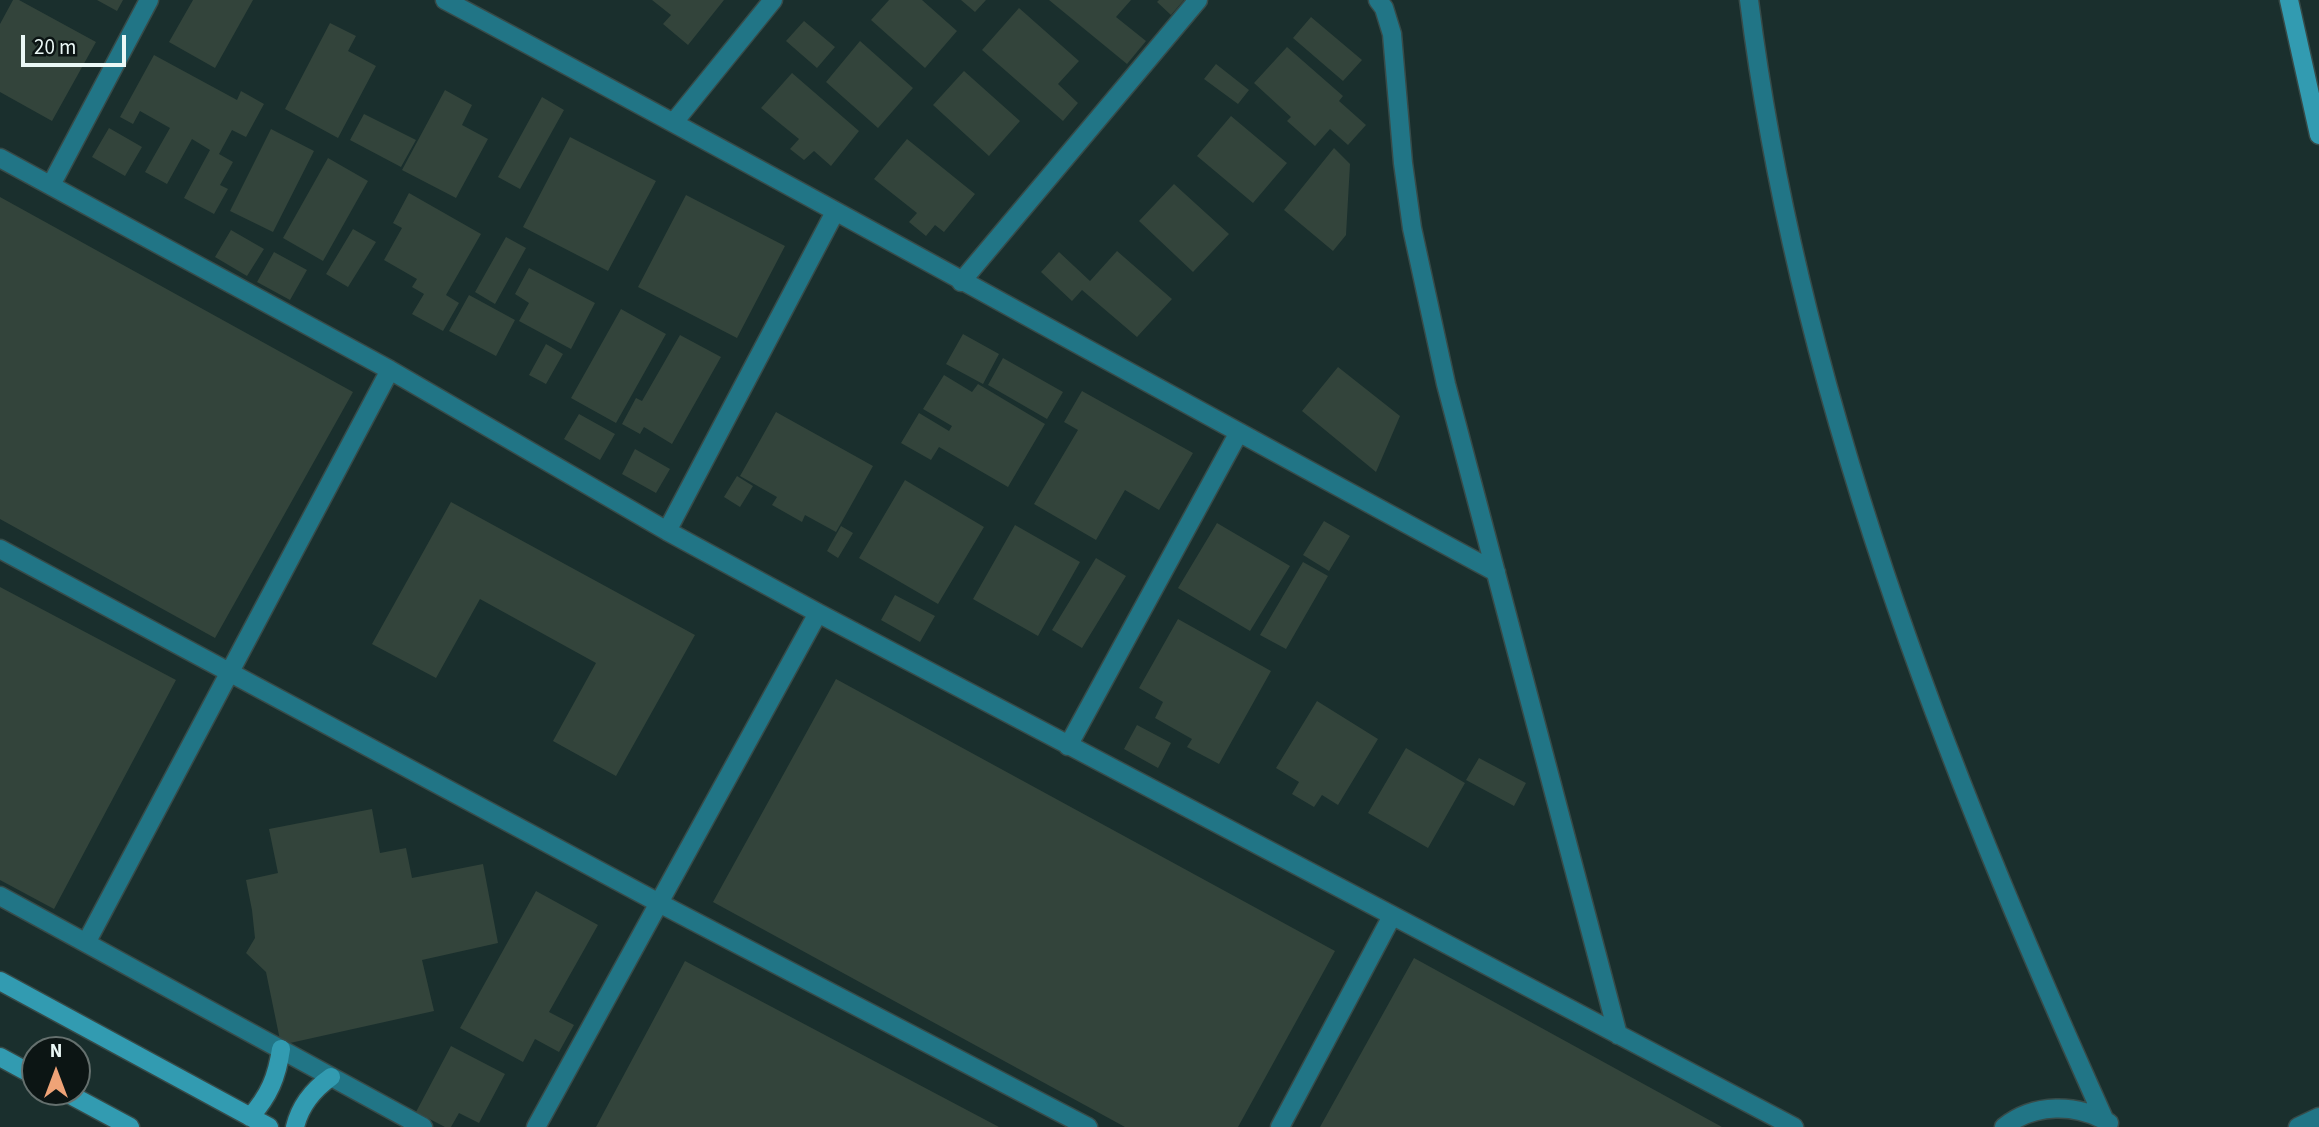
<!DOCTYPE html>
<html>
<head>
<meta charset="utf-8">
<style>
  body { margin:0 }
  #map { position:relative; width:2319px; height:1127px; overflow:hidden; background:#1a2f2d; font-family:"Source Sans 3",sans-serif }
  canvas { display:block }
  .north { position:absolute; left:21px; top:1036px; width:70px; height:70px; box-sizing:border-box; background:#0c1514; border:2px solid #65706e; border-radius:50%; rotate:0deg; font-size:19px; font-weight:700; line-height:28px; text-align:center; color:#ebf8f6 }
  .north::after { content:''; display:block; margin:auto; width:24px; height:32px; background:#efa377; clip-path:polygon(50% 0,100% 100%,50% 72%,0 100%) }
  .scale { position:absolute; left:21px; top:35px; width:105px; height:32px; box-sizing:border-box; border:4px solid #ebf8f6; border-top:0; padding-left:9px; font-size:21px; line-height:24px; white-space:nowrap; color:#ebf8f6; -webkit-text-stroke:5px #0c1514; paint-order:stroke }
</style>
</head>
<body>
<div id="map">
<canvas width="2319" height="1127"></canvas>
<div class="north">N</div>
<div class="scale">20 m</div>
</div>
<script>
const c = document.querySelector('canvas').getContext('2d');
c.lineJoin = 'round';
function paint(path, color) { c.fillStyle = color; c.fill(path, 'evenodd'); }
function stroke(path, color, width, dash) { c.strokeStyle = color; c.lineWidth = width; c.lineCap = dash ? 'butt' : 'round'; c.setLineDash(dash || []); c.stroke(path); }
const building = new Path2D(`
  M 13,0 L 19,0 L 96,42 L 52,121 L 0,92 L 0,24 Z
  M 97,0 L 123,0 L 117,11 Z
  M 193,0 L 253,0 L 215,68 L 169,42 Z
  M 652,0 L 724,0 L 688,45 L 663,24 L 671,15 Z
  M 889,0 L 922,0 L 957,31 L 925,68 L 871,20 Z
  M 961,0 L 986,0 L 975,12 Z
  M 1049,0 L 1131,0 L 1116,17 L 1146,41 L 1127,64 Z
  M 1159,0 L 1184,0 L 1171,15 L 1157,2 Z
  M 1019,8 L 1079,61 L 1058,84 L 1078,103 L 1063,121 L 982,50 Z
  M 1311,17 L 1362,60 L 1343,81 L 1293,38 Z
  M 804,21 L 835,47 L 817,68 L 786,41 Z
  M 330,23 L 356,36 L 348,51 L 376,66 L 338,138 L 285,109 Z
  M 860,41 L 913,88 L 878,128 L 826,82 Z
  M 1287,47 L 1343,96 L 1339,101 L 1366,125 L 1348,145 L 1330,129 L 1315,146 L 1287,121 L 1291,117 L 1254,83 Z
  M 154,55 L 237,100 L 241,91 L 264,104 L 246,137 L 232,130 L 219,154 L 233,162 L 220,185 L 228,189 L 214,214 L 184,198 L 210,150 L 192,139 L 167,184 L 145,172 L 170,128 L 140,111 L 133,124 L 120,117 Z
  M 1216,64 L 1249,90 L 1238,104 L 1204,79 Z
  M 964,71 L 1020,121 L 989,156 L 933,105 Z
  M 792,73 L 859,131 L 831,166 L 814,151 L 804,160 L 790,149 L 799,139 L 761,108 Z
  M 445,90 L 472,105 L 462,125 L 488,139 L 456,198 L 402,170 Z
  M 542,97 L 564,110 L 520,189 L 498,177 Z
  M 364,114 L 416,140 L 401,167 L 350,140 Z
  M 1231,116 L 1287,163 L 1253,203 L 1197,156 Z
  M 109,128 L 142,147 L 125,176 L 92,157 Z
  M 271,129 L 314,151 L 273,232 L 230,211 Z
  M 570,137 L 656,181 L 608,271 L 523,227 Z
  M 907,139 L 975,194 L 944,232 L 935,225 L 926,236 L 909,222 L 917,213 L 874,179 Z
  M 1334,148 L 1350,164 L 1346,235 L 1333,251 L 1284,210 Z
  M 328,158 L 368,181 L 323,261 L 283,238 Z
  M 1174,184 L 1229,234 L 1193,272 L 1139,221 Z
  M 409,193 L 481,234 L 446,295 L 459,303 L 443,331 L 412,314 L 424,294 L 412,287 L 417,279 L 384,260 L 402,228 L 393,223 Z
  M 686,195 L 785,246 L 737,338 L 638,287 Z
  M 0,197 L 353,392 L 215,638 L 0,519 Z
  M 353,229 L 376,242 L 348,287 L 326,274 Z
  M 231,230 L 264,249 L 247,276 L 215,257 Z
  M 506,237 L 526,248 L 495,304 L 475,292 Z
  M 1117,251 L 1172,299 L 1137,337 L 1082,290 L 1072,301 L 1041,272 L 1059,252 L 1090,281 Z
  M 274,252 L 307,270 L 290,300 L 257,282 Z
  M 529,268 L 595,303 L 571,349 L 519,321 L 529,303 L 515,294 Z
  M 469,295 L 515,320 L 496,356 L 449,331 Z
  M 621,309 L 666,334 L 616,423 L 571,398 Z
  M 963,334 L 999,354 L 983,384 L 946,364 Z
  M 680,335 L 721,357 L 672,444 L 644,427 L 640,434 L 622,424 L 636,398 L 642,401 Z
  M 546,344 L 563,354 L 546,384 L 529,375 Z
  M 1003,358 L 1063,392 L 1047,419 L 988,385 Z
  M 1338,367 L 1400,416 L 1376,472 L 1302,411 Z
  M 944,375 L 972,392 L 978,384 L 1045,424 L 1008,487 L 939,447 L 931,460 L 901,443 L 919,413 L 949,431 L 952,426 L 923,409 Z
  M 1082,391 L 1193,453 L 1159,510 L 1125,490 L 1096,540 L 1034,504 L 1078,430 L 1064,422 Z
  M 776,412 L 873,466 L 836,532 L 805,515 L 802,522 L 772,505 L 777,497 L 740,476 Z
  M 579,414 L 615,434 L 600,460 L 564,439 Z
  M 635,449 L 670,469 L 656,493 L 622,474 Z
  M 737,476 L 753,486 L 740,507 L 724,497 Z
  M 905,480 L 984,527 L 938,604 L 859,558 Z
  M 451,502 L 695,635 L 616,776 L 553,741 L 596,663 L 480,599 L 436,678 L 372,644 Z
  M 1324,521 L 1350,536 L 1329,571 L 1303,555 Z
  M 1217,523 L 1290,566 L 1250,631 L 1178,588 Z
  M 1015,525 L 1080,562 L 1038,636 L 973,599 Z
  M 841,526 L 853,533 L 838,558 L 827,551 Z
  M 1096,558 L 1126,576 L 1082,648 L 1052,630 Z
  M 1303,562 L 1328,576 L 1286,649 L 1260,635 Z
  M 0,587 L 176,680 L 54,909 L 0,880 Z
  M 895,595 L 935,616 L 920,642 L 881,620 Z
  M 1178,619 L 1271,671 L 1219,764 L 1187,747 L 1192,739 L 1155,718 L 1163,702 L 1139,688 Z
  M 836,679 L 1335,951 L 1238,1127 L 1125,1127 L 713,902 Z
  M 1317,701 L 1378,739 L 1338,805 L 1322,795 L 1314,807 L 1292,794 L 1299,782 L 1276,768 Z
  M 1137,725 L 1171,743 L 1158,768 L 1124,749 Z
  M 1406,748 L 1465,783 L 1428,848 L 1368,813 Z
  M 1479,758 L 1526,783 L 1514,806 L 1466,780 Z
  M 372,809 L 380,853 L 406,848 L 412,878 L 483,864 L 498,943 L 422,960 L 434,1011 L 281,1045 L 266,972 L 246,953 L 255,938 L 252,910 L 246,880 L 278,873 L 269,829 Z
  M 536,891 L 598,925 L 549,1012 L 574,1025 L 559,1052 L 535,1039 L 523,1062 L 460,1028 Z
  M 1414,958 L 1722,1127 L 1320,1127 Z
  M 685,961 L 999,1127 L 596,1127 Z
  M 451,1046 L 505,1074 L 479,1123 L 459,1113 L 451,1127 L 445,1127 L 416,1112 Z`);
const street = new Path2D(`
  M 445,0 C 797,187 1145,383 1496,572
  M 1378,0 L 1384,8 L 1392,34 L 1403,163 L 1412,228 L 1446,384 L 1618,1035
  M 1749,0 C 1798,392 1944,763 2105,1121
  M 674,122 L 773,0
  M 0,158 L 390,370 L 667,531 L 818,613 L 1794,1127
  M 51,185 L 149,0
  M 961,282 L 1198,0
  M 667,531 L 835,212
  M 0,549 L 659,903 L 1088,1127
  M 1068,746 L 1238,434
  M 0,896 L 423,1127
  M 86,943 L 390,370
  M 536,1127 L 818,613
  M 1280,1127 L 1392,916
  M 2004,1127 C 2034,1103 2077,1103 2109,1123
  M 2298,1127 L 2319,1117`);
const secondary = new Path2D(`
  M 2289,0 L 2319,135
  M 0,981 L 269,1127
  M 0,1057 L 35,1076
  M 65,1092 L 130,1127
  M 250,1117 C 269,1096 277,1077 281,1049
  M 295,1127 C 300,1106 314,1089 331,1077`);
paint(building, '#33443b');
stroke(street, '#374b49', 21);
stroke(secondary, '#374b49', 21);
stroke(street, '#217586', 18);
stroke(secondary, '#329bb1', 18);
</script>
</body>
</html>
